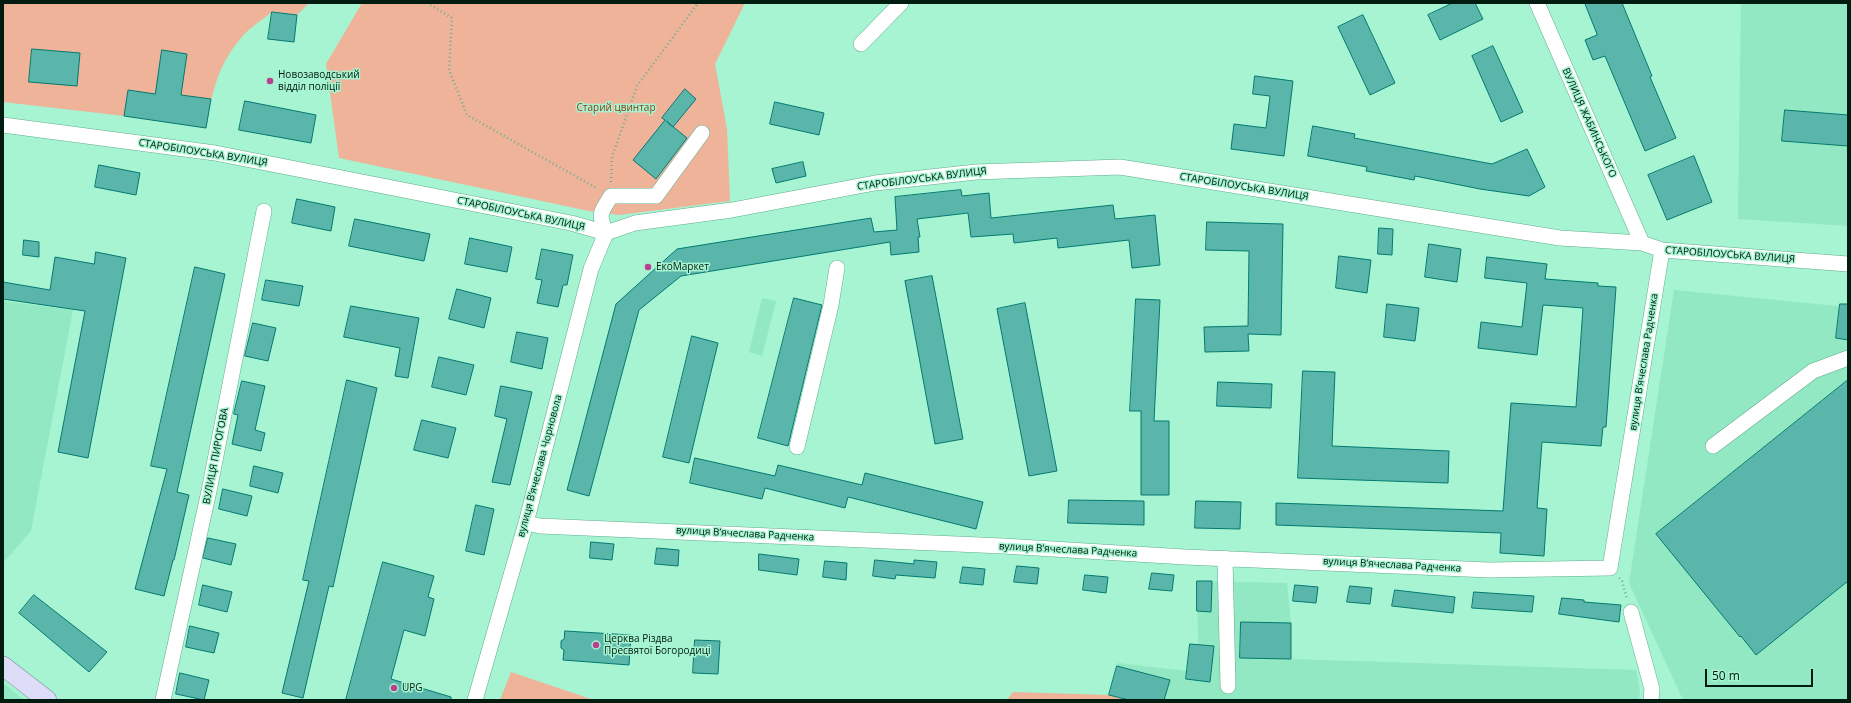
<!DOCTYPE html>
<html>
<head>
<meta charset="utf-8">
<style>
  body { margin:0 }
  #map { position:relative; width:1851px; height:703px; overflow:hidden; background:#a6f4d1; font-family:"Open Sans",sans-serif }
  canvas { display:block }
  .frame { position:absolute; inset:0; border:4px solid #001b0f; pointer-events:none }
  .scale { position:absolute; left:1705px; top:669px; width:108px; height:18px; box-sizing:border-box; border:2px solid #001b0f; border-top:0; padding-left:5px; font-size:12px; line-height:14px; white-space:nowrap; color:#001b0f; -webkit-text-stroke:3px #a6f4d1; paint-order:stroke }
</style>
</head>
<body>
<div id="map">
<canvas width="1851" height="703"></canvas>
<div class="frame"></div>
<div class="scale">50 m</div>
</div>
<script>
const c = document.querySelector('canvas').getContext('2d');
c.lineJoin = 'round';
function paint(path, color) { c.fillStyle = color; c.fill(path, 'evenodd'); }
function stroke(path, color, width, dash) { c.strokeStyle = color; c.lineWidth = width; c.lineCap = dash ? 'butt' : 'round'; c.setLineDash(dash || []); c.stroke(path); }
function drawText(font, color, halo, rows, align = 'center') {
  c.font = font + ' "Open Sans",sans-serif'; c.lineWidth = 3; c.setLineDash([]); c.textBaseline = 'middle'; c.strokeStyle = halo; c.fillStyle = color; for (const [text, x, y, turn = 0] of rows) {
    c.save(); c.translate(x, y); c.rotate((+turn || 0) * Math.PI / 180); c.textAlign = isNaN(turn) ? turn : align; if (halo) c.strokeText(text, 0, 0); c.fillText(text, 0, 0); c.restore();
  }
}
const built = new Path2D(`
  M 1741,3 L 1848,3 L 1848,226 L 1738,219 Z
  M 1674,290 L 1848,307 L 1848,700 L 1683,700 L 1629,583 Z
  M 762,298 L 776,301 L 762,356 L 749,352 Z
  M 3,301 L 73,310 L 31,531 L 3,563 Z
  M 1197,581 L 1287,583 L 1291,623 L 1291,659 L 1636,670 L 1640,691 L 1639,700 L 1129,700 L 1109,695 L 1118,663 L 1187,671 L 1190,644 L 1198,644 Z
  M 3,683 L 24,700 L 3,700 Z`);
const green = new Path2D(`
  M 3,3 L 309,3 L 297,15 L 272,12 C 262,20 249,28 241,38 C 217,66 212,93 206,128 L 124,116 L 3,102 Z
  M 362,3 L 745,3 L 715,64 L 727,129 L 730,201 L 619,215 L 589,211 L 339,158 L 326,64 Z
  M 511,672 L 594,700 L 500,700 Z
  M 1013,692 L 1109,695 L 1129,700 L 1007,700 Z`);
const building = new Path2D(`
  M 1453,3 L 1475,3 L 1483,19 L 1440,40 L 1428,15 Z
  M 1585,3 L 1622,3 L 1652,76 L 1650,77 L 1676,138 L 1645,151 L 1605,56 L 1593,60 L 1585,40 L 1597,35 Z
  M 272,12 L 297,15 L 294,42 L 268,39 Z
  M 1363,15 L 1395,83 L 1370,95 L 1338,27 Z
  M 1493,46 L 1523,112 L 1501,122 L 1472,56 Z
  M 32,49 L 80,53 L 77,86 L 29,82 Z
  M 162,50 L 187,54 L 181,95 L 211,99 L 206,128 L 124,116 L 128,90 L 155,94 Z
  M 1255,76 L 1293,81 L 1284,156 L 1231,149 L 1234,124 L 1266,128 L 1270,96 L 1253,94 Z
  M 685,89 L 696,99 L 673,127 L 666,121 L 687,138 L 656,179 L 633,160 L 665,120 L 662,118 Z
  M 245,101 L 316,115 L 311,143 L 239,130 Z
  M 775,102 L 824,113 L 819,135 L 770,124 Z
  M 1785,110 L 1848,115 L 1848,146 L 1782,141 Z
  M 1313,126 L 1355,134 L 1354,138 L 1492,164 L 1527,149 L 1545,187 L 1529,196 L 1480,189 L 1415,176 L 1414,180 L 1366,171 L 1367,167 L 1308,156 Z
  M 1694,156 L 1712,202 L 1667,220 L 1648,175 Z
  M 803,162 L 806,176 L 776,183 L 772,169 Z
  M 99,165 L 140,173 L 136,195 L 95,187 Z
  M 961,190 L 962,196 L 989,193 L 991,218 L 1113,205 L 1115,219 L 1155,215 L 1160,265 L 1132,268 L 1129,240 L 1058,248 L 1057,238 L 1014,243 L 1013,234 L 971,237 L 968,213 L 917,219 L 920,237 L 918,237 L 919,252 L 891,255 L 890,242 L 681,276 L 639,310 L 589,496 L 567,490 L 616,304 L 677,249 L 871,218 L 874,232 L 897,230 L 895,197 Z
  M 297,199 L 335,207 L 331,231 L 292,223 Z
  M 355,219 L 430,234 L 424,261 L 349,246 Z
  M 1207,222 L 1283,224 L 1281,335 L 1248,334 L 1249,351 L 1205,352 L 1204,327 L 1248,326 L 1249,251 L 1206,250 Z
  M 1379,228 L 1393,229 L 1392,255 L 1378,254 Z
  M 470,238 L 512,247 L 507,272 L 465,264 Z
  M 24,240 L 39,242 L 39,257 L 23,255 Z
  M 1429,244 L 1461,249 L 1457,282 L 1425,277 Z
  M 542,249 L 573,255 L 567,285 L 563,285 L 558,307 L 537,303 L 542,280 L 536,279 Z
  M 96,252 L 126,258 L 88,458 L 58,452 L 85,311 L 3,299 L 3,282 L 50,290 L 55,257 L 94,264 Z
  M 1339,256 L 1371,260 L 1367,293 L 1336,288 Z
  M 1487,257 L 1547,264 L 1545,279 L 1598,283 L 1598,286 L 1616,287 L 1606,427 L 1603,427 L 1601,446 L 1542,442 L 1537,508 L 1547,509 L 1544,556 L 1500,553 L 1501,533 L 1276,525 L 1276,503 L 1503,511 L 1511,403 L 1576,407 L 1583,308 L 1543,305 L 1537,355 L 1478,348 L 1481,322 L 1522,327 L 1527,283 L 1485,278 Z
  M 195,267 L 225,274 L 177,492 L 189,495 L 174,560 L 173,560 L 164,596 L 135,589 L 167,469 L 151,466 Z
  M 932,276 L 963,439 L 935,444 L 905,281 Z
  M 266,280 L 303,286 L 299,306 L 262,300 Z
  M 457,289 L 491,298 L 484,328 L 449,319 Z
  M 794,298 L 822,305 L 788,446 L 758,438 Z
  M 1136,299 L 1160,300 L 1154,421 L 1169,421 L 1169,495 L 1141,495 L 1141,411 L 1130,411 Z
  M 1025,303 L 1057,471 L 1029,476 L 997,309 Z
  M 1387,304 L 1419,308 L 1415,341 L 1384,337 Z
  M 1840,304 L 1848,304 L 1848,340 L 1836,338 Z
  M 351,306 L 419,318 L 408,378 L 395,376 L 400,348 L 344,337 Z
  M 253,323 L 276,328 L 268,361 L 245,356 Z
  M 517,332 L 548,338 L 542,369 L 511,362 Z
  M 692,336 L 718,343 L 689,463 L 663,457 Z
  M 439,357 L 474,365 L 466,395 L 432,387 Z
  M 1303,371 L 1335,372 L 1332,446 L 1449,451 L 1448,483 L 1298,478 Z
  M 347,380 L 377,388 L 333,587 L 329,586 L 303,698 L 282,693 L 309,581 L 303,580 Z
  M 1848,380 L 1848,581 L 1756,655 L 1741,636 L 1740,637 L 1656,534 Z
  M 242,381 L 265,386 L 255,430 L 265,433 L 261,451 L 232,444 L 238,415 L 234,414 Z
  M 1218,382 L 1272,384 L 1271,408 L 1217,406 Z
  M 501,386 L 532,392 L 510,485 L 492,482 L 507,419 L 495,416 Z
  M 422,420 L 456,428 L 448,458 L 414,450 Z
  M 695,458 L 775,476 L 778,465 L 862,485 L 865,473 L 983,502 L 976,529 L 848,497 L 845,508 L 765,488 L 762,499 L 690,483 Z
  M 254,466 L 283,473 L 278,493 L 250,486 Z
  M 223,489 L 252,496 L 247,516 L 219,509 Z
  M 1069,500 L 1144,501 L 1144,525 L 1068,523 Z
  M 1196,501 L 1241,502 L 1240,529 L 1195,528 Z
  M 476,505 L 494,509 L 484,555 L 466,551 Z
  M 208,538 L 236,544 L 231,565 L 203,558 Z
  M 591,542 L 614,544 L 612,560 L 590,558 Z
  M 657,548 L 679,550 L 678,566 L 655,564 Z
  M 759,554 L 799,559 L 797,575 L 759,570 Z
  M 875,560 L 914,564 L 914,560 L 937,562 L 935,578 L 896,575 L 895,579 L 873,576 Z
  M 825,561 L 847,563 L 846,580 L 823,577 Z
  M 383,562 L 434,576 L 428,597 L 434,599 L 425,636 L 404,630 L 391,679 L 451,697 L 451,700 L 346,700 Z
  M 1017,566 L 1039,568 L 1037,584 L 1014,582 Z
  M 963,567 L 985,569 L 983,585 L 960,583 Z
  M 1152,573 L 1174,575 L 1172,591 L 1149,589 Z
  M 1085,575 L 1108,577 L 1106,593 L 1083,590 Z
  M 1197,581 L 1212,581 L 1211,612 L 1197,611 Z
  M 203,585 L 232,592 L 227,612 L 199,605 Z
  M 1295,585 L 1318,587 L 1316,603 L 1293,601 Z
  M 1350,586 L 1372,588 L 1370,604 L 1347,602 Z
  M 1395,590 L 1455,597 L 1453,613 L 1392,606 Z
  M 1474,592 L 1534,596 L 1532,612 L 1472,608 Z
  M 34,595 L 107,652 L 89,672 L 19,613 Z
  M 1562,598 L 1584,600 L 1584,602 L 1621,605 L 1619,622 L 1559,614 Z
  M 1241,622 L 1291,623 L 1291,659 L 1240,658 Z
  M 190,626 L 219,633 L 214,653 L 186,647 Z
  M 565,631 L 631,635 L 629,665 L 563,660 L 564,650 L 561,648 L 561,641 L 564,639 Z
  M 695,640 L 720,641 L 718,674 L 693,673 Z
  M 1190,644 L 1214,646 L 1210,682 L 1186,679 Z
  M 1117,666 L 1170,680 L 1164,700 L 1129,700 L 1109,695 Z
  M 180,673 L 209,680 L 204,700 L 176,694 Z`);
const path = new Path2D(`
  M 427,3 L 452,18 L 449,70 L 467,115 L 598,189
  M 611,182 L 612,157 L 637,86 L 698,3
  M 1619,578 L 1622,581 L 1627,599`);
const minor = new Path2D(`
  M 1537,3 L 1642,243
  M 861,44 L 901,3
  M 3,125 L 215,153 L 571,223 L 606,233 L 635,223 L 732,210 L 875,183 L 976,172 L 1120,167 L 1560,238 L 1642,243 L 1662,250 L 1848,264
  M 606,233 C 598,213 600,214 611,196 L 656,196 L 702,133
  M 1713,446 L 1813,371 L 1848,358
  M 797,447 L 831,305 L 837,268
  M 526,523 L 540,526 L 1003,546 L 1185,557 L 1489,570 L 1610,568 L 1662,250
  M 1225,558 L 1228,686
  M 1631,612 L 1652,689 L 1651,700
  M 163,700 L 209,491 L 264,211
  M 475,700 L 526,523 L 591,269 L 606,233`);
const major = new Path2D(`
  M 3,666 L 47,700`);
const markers = [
  [270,81,4,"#bb3f8f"],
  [648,267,4,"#bb3f8f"],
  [596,645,4,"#bb3f8f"],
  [394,688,4,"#bb3f8f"]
];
const poiNames = [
  ["Новозаводський",278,75],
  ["відділ поліції",278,87],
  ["ЕкоМаркет",656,267],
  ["Церква Різдва",604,639],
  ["Пресвятої Богородиці",604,651],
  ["UPG",402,688]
];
const parkNames = [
  ["Старий цвинтар",616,108]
];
const streetNames = [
  ["ВУЛИЦЯ ЖАБИНСЬКОГО",1589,123,66],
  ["СТАРОБІЛОУСЬКА ВУЛИЦЯ",203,153,9],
  ["СТАРОБІЛОУСЬКА ВУЛИЦЯ",922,179,-7],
  ["СТАРОБІЛОУСЬКА ВУЛИЦЯ",1244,187,9],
  ["СТАРОБІЛОУСЬКА ВУЛИЦЯ",521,214,12],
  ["СТАРОБІЛОУСЬКА ВУЛИЦЯ",1730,255,4],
  ["вулиця Вʼячеслава Радченка",1644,362,-81],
  ["ВУЛИЦЯ ПИРОГОВА",216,456,-79],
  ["вулиця Вʼячеслава Чорновола",540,466,-75],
  ["вулиця Вʼячеслава Радченка",745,534,3],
  ["вулиця Вʼячеслава Радченка",1068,550,3],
  ["вулиця Вʼячеслава Радченка",1392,565,3]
];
paint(built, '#92e8c2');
paint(green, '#eeb399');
paint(building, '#5ab6ab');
stroke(building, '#03796f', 1);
stroke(minor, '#61ad8d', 16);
stroke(major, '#818ba3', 20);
stroke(path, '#70ad92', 2.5, [1, 3]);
stroke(minor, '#fff', 15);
stroke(major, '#ddddf8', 19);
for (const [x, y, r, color] of markers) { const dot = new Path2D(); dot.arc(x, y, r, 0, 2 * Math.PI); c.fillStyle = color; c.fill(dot); stroke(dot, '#a6f4d1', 1.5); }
drawText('10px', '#001b0f', '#a6f4d1', poiNames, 'left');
drawText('10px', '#8b3c11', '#a6f4d1', parkNames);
drawText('10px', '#001b0f', '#a6f4d1', streetNames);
</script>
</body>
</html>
